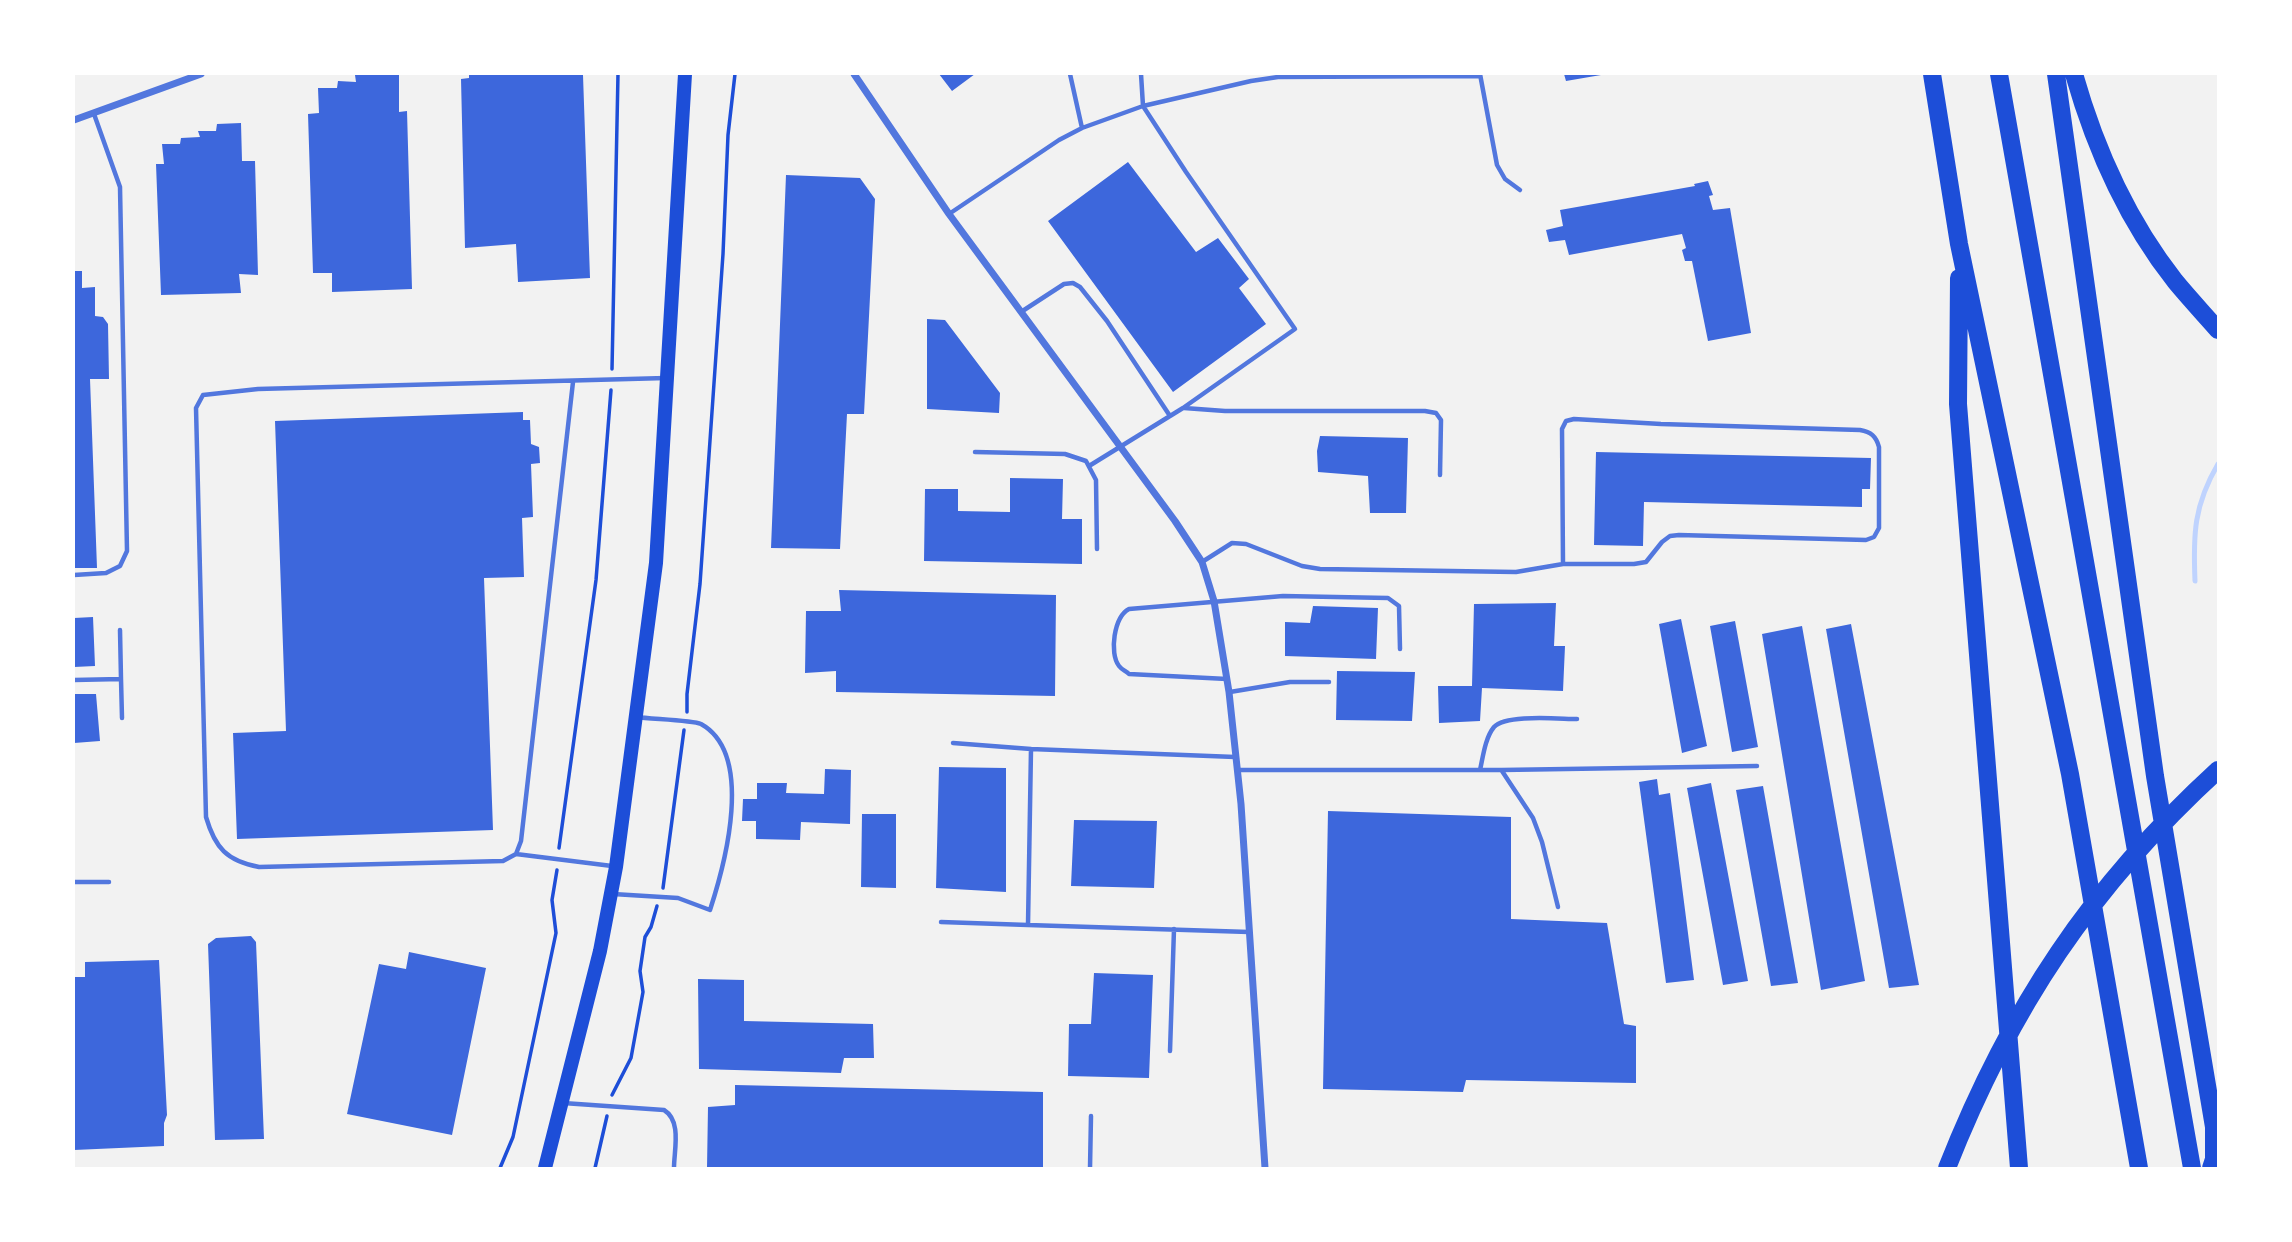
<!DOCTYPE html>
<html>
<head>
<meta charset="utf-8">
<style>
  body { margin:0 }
  #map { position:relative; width:2292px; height:1242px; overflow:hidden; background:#f2f2f2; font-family:Quicksand,sans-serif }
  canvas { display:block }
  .frame { position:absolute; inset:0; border:75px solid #fff; pointer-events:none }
</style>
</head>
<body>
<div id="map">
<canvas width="2292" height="1242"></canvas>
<div class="frame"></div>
</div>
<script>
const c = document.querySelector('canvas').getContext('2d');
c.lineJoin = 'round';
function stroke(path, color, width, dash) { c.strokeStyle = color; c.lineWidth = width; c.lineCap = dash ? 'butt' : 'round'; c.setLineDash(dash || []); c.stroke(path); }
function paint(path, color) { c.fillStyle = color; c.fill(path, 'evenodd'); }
const stream = new Path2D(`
  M 2195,581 C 2193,534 2194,505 2218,464`);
const building = new Path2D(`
  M 399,74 L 399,112 L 407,111 L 412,289 L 332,292 L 332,273 L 313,273 L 308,114 L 319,113 L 318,88 L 337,88 L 338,81 L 356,82 L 355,75 Z
  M 469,74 L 583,75 L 590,278 L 518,282 L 516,244 L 465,248 L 461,79 L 469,78 Z
  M 939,74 L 975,74 L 952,91 Z
  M 1564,74 L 1601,74 L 1601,75 L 1566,81 Z
  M 241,123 L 242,161 L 255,161 L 258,275 L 239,274 L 241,293 L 161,295 L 156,164 L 164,164 L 162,144 L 180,144 L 181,138 L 200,137 L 198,131 L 216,131 L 217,124 Z
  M 1128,162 L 1196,252 L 1218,238 L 1249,279 L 1239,288 L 1266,324 L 1173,392 L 1048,221 Z
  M 786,175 L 860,178 L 875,199 L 864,414 L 847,414 L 840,549 L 771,548 Z
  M 1708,181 L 1713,195 L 1709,196 L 1713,210 L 1730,208 L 1751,333 L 1708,341 L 1692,261 L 1685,261 L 1682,250 L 1686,248 L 1682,234 L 1569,255 L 1565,240 L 1549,242 L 1546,230 L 1563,226 L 1560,210 L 1695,186 L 1694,184 Z
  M 74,271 L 82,271 L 82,288 L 95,287 L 95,316 L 103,317 L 108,324 L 109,379 L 90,379 L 97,568 L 74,568 Z
  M 927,319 L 945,320 L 1000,393 L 999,413 L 927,409 Z
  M 523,412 L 523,420 L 530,420 L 531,444 L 539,447 L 540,463 L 531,464 L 533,517 L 522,518 L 524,577 L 484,578 L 493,830 L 237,839 L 233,733 L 286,731 L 275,421 Z
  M 1320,436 L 1408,438 L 1406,513 L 1370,513 L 1368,476 L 1318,472 L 1317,451 Z
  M 1596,452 L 1871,458 L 1870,489 L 1862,489 L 1862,507 L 1644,502 L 1643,546 L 1594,545 Z
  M 1010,478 L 1063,479 L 1062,519 L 1082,519 L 1082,564 L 924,561 L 925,489 L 958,489 L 958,511 L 1010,512 Z
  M 839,590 L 1056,595 L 1055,696 L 836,692 L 836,671 L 805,673 L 806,611 L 841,611 Z
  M 1556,603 L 1554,646 L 1565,646 L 1563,691 L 1482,688 L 1480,721 L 1439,723 L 1438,686 L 1472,686 L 1474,604 Z
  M 1313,606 L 1378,608 L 1376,659 L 1285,656 L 1285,622 L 1310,623 Z
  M 93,617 L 95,666 L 74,667 L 74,618 Z
  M 1681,619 L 1707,746 L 1682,753 L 1659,624 Z
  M 1735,621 L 1758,747 L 1732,752 L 1710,626 Z
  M 1851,624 L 1919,985 L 1889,988 L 1826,629 Z
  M 1802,626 L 1865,981 L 1821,990 L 1762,634 Z
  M 1337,671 L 1415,672 L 1412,721 L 1336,720 Z
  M 74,694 L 96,694 L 100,741 L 74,743 Z
  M 939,767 L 1006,768 L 1006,892 L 936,888 Z
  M 825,769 L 851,770 L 850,824 L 801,822 L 800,840 L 756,839 L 756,821 L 742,821 L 743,799 L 757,799 L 757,783 L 787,783 L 786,793 L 824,794 Z
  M 1657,779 L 1659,795 L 1670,793 L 1694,980 L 1666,983 L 1639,782 Z
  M 1711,783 L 1748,981 L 1723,985 L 1687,788 Z
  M 1763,786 L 1798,983 L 1771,986 L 1736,790 Z
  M 1328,811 L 1511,817 L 1511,919 L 1607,923 L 1624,1024 L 1636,1026 L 1636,1083 L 1466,1080 L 1463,1092 L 1323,1089 Z
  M 862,814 L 896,814 L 896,888 L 861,887 Z
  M 1074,820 L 1157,821 L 1154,888 L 1071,886 Z
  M 251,936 L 256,942 L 264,1139 L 215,1140 L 208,944 L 216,938 Z
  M 409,952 L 486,968 L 452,1135 L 347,1114 L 379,964 L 406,969 Z
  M 159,960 L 167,1115 L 164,1123 L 164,1146 L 74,1150 L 74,977 L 85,977 L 85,962 Z
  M 1094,973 L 1153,975 L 1149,1078 L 1068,1076 L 1069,1024 L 1091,1024 Z
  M 698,979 L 744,980 L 744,1021 L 873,1024 L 874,1058 L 844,1058 L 841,1073 L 699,1069 Z
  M 735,1085 L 1043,1092 L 1043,1168 L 707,1168 L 708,1107 L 735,1105 Z`);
const path = new Path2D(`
  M 612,369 L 618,74
  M 687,712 L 687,694 L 700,584 L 723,254 L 728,135 L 735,74
  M 559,848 L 596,580 L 611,390
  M 663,888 L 684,730
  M 612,1095 L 631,1058 L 643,992 L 640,971 L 645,937 L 651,927 L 657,906
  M 500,1168 L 513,1137 L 556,933 L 552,900 L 557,870
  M 595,1168 L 607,1116`);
const service = new Path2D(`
  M 1070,74 L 1082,128
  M 1480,74 L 1497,165 L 1505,179 L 1520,190
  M 949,214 L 1059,140 L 1082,128 L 1143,106 L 1141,74
  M 1021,312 L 1064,284 L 1073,283 L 1080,287 L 1107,321 L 1170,416
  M 573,382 L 521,841 L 516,854 L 503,861 L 259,867 C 227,861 215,848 206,817 L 196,408 L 203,395 L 258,389 L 666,378
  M 1184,408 L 1225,411 L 1425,411 L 1436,413 L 1441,420 L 1440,475
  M 975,452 L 1065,454 L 1086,461 L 1096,480 L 1097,549
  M 1089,466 L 1183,408 L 1295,329 L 1186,172 L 1143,106 L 1251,81 L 1278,77 L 1480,76
  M 1202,562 L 1232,543 L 1246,544 L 1302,566 L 1320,569 L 1516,572 L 1563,564 L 1634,564 L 1646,562 L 1662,542 L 1670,536 L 1679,535 L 1866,540 L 1874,537 L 1879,528 L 1879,447 C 1876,436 1871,432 1860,430 L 1661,424 L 1574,419 L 1566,421 L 1562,429 L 1563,564
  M 74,575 L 106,573 L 120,566 L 127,551 L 120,187 L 94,114
  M 121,679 L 122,718
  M 1227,679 L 1129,674 C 1126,671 1122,670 1119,666 C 1109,653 1114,617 1129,609 L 1283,596 L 1388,598 L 1399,606 L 1400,649
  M 74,680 L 121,679 L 120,630
  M 1230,692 L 1290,682 L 1329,682
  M 953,743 L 1031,749
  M 1235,757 L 1031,749 L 1028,925 L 1249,932
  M 1237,770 L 1502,770 L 1757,766
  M 1480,770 C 1483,757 1485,738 1494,727 C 1506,714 1559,719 1577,719
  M 1502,771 L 1533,818 L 1542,842 L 1558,907
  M 516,854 L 612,866
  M 74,882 L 109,882
  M 613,894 L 678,898 L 710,910 C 725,864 755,754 701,724 C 692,720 649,719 637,717
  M 941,922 L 1028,925
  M 1170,1051 L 1174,929
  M 563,1103 L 664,1110 C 682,1121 674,1150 674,1168
  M 1090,1168 L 1091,1116`);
const minor = new Path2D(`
  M 854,74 L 949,214 L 1175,521 L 1202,562 L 1214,601 L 1229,692 L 1241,804 L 1265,1168
  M 74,120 L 201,74`);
const secondary = new Path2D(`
  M 545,1168 L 600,951 L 616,867 L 656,563 L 685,74`);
const motorway = new Path2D(`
  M 1932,74 L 1959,244 L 2070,774 L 2139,1168
  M 1999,74 L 2192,1168
  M 2056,74 L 2155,776 L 2214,1127 L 2214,1159 L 2211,1168
  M 2074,74 C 2095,148 2127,220 2175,281 C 2189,298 2204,314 2218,330
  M 1959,278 L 1958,404 L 2019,1168
  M 1947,1168 C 2010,1008 2091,886 2218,770`);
stroke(stream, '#bfd3fe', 5);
paint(building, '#3d67dc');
stroke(path, '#1d4ed8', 3.5);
stroke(service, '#5277de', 4.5);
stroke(minor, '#5277de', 7);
stroke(secondary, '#1d4ed8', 14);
stroke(motorway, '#1d4ed8', 18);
</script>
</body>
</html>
